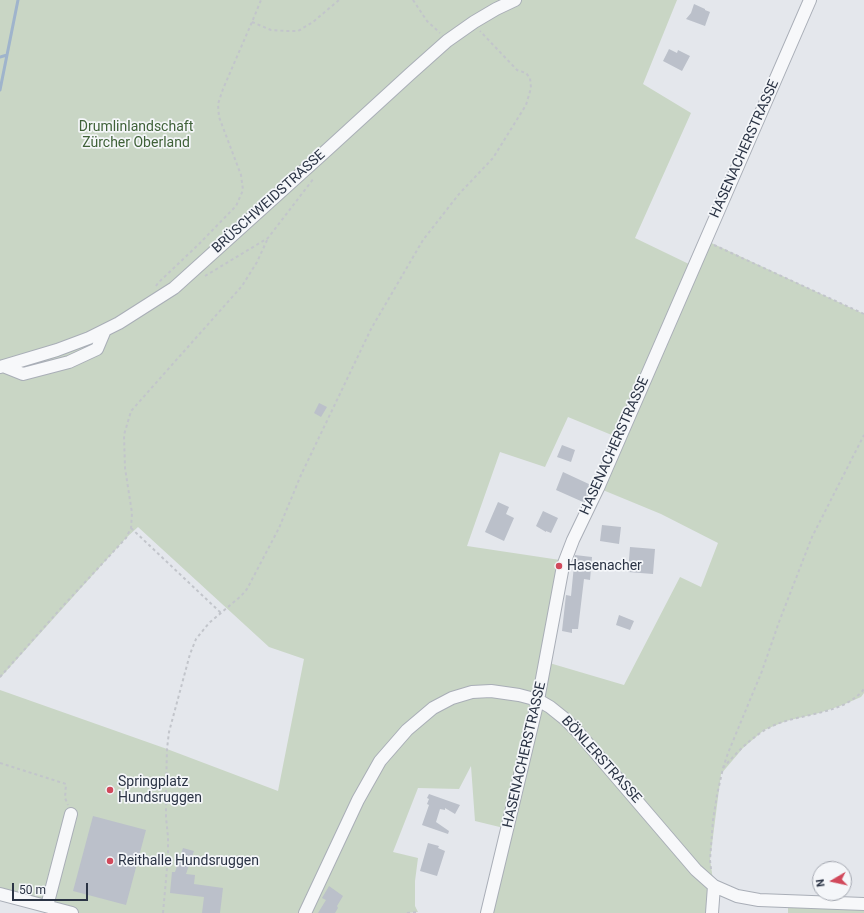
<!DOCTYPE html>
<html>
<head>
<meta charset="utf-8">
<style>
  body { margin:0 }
  #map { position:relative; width:864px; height:913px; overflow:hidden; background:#e4e7ec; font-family:Roboto,sans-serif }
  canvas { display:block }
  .north { position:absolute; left:812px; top:861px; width:40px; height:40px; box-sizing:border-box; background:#f4f6f9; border:1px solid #a4a8b1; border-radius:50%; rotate:261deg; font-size:11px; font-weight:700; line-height:16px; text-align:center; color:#2b3445 }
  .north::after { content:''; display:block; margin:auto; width:14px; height:18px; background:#d1495b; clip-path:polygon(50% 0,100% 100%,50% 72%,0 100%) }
  .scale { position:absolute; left:12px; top:883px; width:76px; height:18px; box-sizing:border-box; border:2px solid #2b3445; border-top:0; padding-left:5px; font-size:12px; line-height:14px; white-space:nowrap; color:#2b3445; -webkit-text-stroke:3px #f4f6f9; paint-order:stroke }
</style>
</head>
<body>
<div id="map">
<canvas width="864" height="913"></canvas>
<div class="north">N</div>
<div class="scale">50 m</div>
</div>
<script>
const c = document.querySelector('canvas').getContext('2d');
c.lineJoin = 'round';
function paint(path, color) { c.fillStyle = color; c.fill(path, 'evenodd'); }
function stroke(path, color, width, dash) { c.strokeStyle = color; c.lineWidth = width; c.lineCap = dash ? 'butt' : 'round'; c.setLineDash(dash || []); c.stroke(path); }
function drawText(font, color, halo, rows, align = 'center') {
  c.font = font + ' Roboto,sans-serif'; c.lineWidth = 3.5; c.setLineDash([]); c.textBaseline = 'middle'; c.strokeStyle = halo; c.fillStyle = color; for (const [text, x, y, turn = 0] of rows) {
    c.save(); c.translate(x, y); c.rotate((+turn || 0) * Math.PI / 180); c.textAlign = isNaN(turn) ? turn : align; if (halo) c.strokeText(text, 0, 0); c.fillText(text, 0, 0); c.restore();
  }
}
const green = new Path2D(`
  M 0,0 L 677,0 L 643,84 L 691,113 L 635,238 L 693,266 L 705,240 L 864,314 L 864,693 L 861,697 L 840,706 L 819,713 L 786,721 L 764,730 L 743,748 L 721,774 L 710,860 L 714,886 L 712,913 L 487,913 L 508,829 L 475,821 L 471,766 L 459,789 L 418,788 L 393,852 L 418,858 L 415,881 L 415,906 L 418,912 L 407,913 L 67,913 L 0,894 L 0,690 L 167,749 L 278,791 L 304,659 L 269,647 L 138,527 L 126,538 L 0,678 ZM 568,417 L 619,438 L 598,488 L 661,514 L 718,543 L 701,587 L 680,577 L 624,685 L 546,662 L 560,560 L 467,546 L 500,452 L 545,467 Z
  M 788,901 L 864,904 L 864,913 L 788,913 Z`);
const stream = new Path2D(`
  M 0,57 L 7,55
  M 0,90 L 18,0`);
const building = new Path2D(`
  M 694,4 L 705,9 L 705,10 L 710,12 L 705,26 L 686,19 L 691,13 Z
  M 669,49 L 677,53 L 678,50 L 690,56 L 682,71 L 663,61 Z
  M 319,403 L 327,407 L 321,417 L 314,413 Z
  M 562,445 L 575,450 L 571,462 L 557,457 Z
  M 563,472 L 591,485 L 583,502 L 556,490 Z
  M 498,502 L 509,507 L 506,514 L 514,518 L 504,541 L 485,532 Z
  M 543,511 L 558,518 L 551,533 L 546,531 L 546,532 L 536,526 Z
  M 602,525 L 621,527 L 619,544 L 600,541 Z
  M 630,547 L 655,549 L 653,574 L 628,572 Z
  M 575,555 L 592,557 L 590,580 L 584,579 L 578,629 L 572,629 L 572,633 L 562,631 L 566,595 L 571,596 Z
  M 619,615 L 634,621 L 630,630 L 616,625 Z
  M 429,794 L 460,805 L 455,814 L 445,808 L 445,810 L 440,809 L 436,822 L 449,831 L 448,834 L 422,825 L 429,805 L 427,804 L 429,799 L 427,798 Z
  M 93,816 L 146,830 L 126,905 L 73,891 Z
  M 428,843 L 439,846 L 438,848 L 445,851 L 437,876 L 420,871 Z
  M 183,848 L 194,851 L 186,874 L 195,875 L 194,884 L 223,888 L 220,913 L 202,913 L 204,897 L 170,893 L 172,872 L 175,872 Z
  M 329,886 L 343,896 L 337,906 L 338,908 L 335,913 L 318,913 L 326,900 L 322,898 Z`);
const path = new Path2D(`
  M 413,0 L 427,21 L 440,33
  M 252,22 L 271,30 L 286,31 L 298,31 L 313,22 L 339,0
  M 714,245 L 864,314
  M 205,276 L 268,238 L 314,178
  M 156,286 L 158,283 L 199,244 L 236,206 L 243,190 L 241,175 L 219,117 L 218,104 L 223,89 L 252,22 L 261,0
  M 131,528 L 221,613
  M 0,677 L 62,607 L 126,538 L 131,528 L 132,513 L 125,468 L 124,435 L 131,411 L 242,286 L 257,262 L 268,238
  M 0,763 L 66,784 L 65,798 L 68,805
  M 723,768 C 739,750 755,733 777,724 C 805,713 844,714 864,689
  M 711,869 L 710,860 L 713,820 L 717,795 L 723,768 L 728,753 L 762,671 L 779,622 L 812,537 L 864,435
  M 163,913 L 168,857 L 168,837 L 166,817 L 166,788 L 167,749 L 169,732 L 190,654 L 196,639 L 209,623 L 241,596 L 247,589 L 279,528 L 301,475 L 371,329 L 423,240 L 459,194 L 493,158 L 526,105 L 531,88 L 530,78 L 526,73 L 517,70 L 480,31
  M 407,913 L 418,912`);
const minor = new Path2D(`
  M 3,366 L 23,374 L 69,362 L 97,349 L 105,330
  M 0,367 L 57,350 L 89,338 L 119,323 L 174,288 L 328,149 L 410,74 L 447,41 L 474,22 L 496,9 L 515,0
  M 0,894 L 72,913
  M 47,906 L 71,814
  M 305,913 L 358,800 L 380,761 L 407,730 L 433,708 L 452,698 L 472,692 L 491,691 L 519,695 L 538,700 L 550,707 L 565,719 L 577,731 L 696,870 L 714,886 L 737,896 L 759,900 L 864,904
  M 487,913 L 538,700 L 563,566 L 573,540 L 598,488 L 810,0
  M 712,913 L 714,886`);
const markers = [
  [559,566,4,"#d1495b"],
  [110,790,4,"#d1495b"],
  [110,861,4,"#d1495b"]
];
const parkNames = [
  ["Drumlinlandschaft",136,127],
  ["Zürcher Oberland",136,143]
];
const streetNames = [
  ["HASENACHERSTRASSE",745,149,-66],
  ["BRÜSCHWEIDSTRASSE",269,202,-42],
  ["HASENACHERSTRASSE",615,446,-66],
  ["HASENACHERSTRASSE",525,755,-77],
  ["BÖNLERSTRASSE",601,760,48]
];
const poiNames = [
  ["Hasenacher",567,566],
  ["Springplatz",118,782],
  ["Hundsruggen",118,798],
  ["Reithalle Hundsruggen",118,861]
];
paint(green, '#c9d6c5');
stroke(stream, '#9fb4cc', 3);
paint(building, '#bbc0ca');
stroke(minor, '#a9aeb7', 14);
stroke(path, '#c2c5cb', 2, [3, 3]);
stroke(minor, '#f7f8fa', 12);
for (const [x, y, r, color] of markers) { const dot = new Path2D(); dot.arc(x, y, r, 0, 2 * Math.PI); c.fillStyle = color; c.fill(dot); stroke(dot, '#f4f6f9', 1.5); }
drawText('14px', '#3f6138', '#f4f6f9', parkNames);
drawText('14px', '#2b3445', '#f4f6f9', streetNames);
drawText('14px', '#2b3445', '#f4f6f9', poiNames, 'left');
</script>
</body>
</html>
